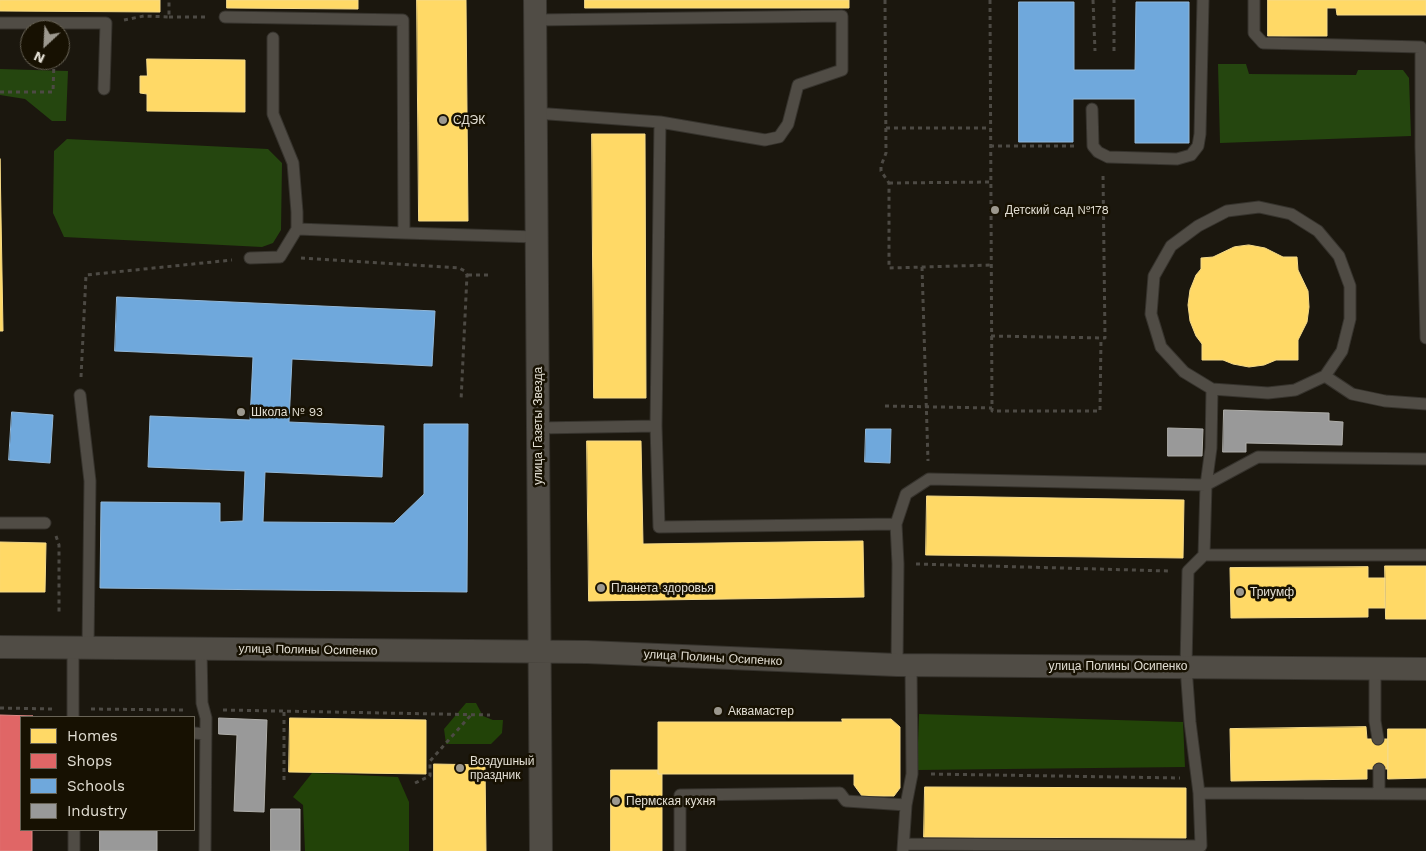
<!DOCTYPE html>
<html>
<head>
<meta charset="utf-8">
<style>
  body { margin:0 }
  #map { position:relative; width:1426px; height:851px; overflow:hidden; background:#1b170e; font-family:"Work Sans",sans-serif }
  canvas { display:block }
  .legend { position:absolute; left:20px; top:716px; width:175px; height:115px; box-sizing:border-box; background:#171102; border:1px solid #686356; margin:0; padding:6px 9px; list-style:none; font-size:15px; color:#e2ded3 }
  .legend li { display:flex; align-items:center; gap:10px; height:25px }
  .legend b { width:25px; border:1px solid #686356 }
  .north { position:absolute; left:20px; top:20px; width:50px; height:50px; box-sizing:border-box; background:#171102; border:1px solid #686356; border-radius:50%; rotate:205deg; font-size:14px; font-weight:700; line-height:20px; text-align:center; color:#e2ded3 }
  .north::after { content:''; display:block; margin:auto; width:18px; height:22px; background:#9c988e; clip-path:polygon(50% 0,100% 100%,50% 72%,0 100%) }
</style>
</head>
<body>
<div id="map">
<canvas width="1426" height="851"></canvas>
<ul class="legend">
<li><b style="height:14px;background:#ffd966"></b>Homes</li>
<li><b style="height:14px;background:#e06666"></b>Shops</li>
<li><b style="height:14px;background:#6fa8dc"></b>Schools</li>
<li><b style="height:14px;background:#999"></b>Industry</li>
</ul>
<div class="north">N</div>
</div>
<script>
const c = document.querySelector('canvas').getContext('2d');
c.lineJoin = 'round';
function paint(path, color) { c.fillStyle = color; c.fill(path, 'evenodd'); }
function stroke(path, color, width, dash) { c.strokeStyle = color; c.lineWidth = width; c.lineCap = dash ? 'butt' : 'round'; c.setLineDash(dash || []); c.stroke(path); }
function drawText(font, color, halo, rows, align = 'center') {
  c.font = font + ' "Work Sans",sans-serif'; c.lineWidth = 5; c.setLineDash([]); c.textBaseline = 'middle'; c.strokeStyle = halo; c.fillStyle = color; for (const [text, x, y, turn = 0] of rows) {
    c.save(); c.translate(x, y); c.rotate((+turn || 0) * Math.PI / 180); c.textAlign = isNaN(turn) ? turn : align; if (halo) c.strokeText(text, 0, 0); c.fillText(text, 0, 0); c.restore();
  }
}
const green = new Path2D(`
  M 1218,64 L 1246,64 L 1249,74 L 1356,75 L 1358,70 L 1403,70 L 1409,78 L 1411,136 L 1220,143 Z
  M 0,69 L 68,71 L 66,121 L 52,121 L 25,99 L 0,95 Z
  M 67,139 L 268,149 L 282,163 L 281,230 L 273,243 L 262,247 L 64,237 L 53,213 L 54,151 Z`);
const forest = new Path2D(`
  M 466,703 L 476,703 L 483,716 L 493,720 L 503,720 L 502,733 L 491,744 L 446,744 L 444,729 Z
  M 919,714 L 1183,722 L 1185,767 L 917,770 Z
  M 312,773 L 398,777 L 409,802 L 409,851 L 305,851 L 303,805 L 293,797 Z`);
const homes = new Path2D(`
  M 0,0 L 160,0 L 160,12 L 0,11 Z
  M 227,0 L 358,0 L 358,9 L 227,8 Z
  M 417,0 L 466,0 L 468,221 L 419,221 Z
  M 585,0 L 849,0 L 849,8 L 585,8 Z
  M 1268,0 L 1426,0 L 1426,15 L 1337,15 L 1336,8 L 1327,8 L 1327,36 L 1268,36 Z
  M 147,59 L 245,60 L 245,112 L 147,111 L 147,94 L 140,93 L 140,76 L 147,76 Z
  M 592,134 L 645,134 L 646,398 L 594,398 Z
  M 0,159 L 3,331 L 0,331 Z
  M 1249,245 L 1265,248 L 1283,257 L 1297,257 L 1298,270 L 1308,291 L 1309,307 L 1307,322 L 1298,340 L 1298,360 L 1276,360 L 1264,365 L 1249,367 L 1233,364 L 1223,360 L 1202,360 L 1202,344 L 1196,336 L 1190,321 L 1188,305 L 1190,290 L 1196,275 L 1201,269 L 1201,258 L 1213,257 L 1234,247 Z
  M 587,441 L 641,441 L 643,544 L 863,541 L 864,597 L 589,601 Z
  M 927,496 L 1184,500 L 1183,558 L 926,555 Z
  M 0,542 L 46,543 L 45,592 L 0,592 Z
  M 1385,566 L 1426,566 L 1426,619 L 1386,619 Z
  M 1368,567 L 1368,578 L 1385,578 L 1385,608 L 1368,608 L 1368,617 L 1231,618 L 1230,568 Z
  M 290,718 L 426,720 L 426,774 L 289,772 Z
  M 842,719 L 891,719 L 900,727 L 900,788 L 894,796 L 862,796 L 854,785 L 854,774 L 658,774 L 658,722 L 842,722 Z
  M 1366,727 L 1367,739 L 1388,739 L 1388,769 L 1367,769 L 1367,779 L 1231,781 L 1230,729 Z
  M 1388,729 L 1426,729 L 1426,778 L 1388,779 Z
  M 434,764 L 485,765 L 486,851 L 434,851 Z
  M 611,770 L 658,770 L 658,774 L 662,774 L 662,851 L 611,851 Z
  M 925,787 L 1186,788 L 1186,838 L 924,837 Z`);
const shops = new Path2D(`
  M 0,715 L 33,716 L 21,717 L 21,830 L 32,830 L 32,851 L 0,851 Z`);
const schools = new Path2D(`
  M 1019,2 L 1074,2 L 1074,70 L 1135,70 L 1136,2 L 1189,2 L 1189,143 L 1135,143 L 1135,99 L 1073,99 L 1073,142 L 1019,142 Z
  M 117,297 L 435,311 L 432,366 L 292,359 L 289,422 L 384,426 L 382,477 L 265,472 L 263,522 L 394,523 L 424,494 L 424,424 L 468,424 L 467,592 L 100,588 L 101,502 L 220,503 L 220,522 L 243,521 L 245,471 L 148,467 L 150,416 L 250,420 L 253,357 L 115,351 Z
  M 12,412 L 53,415 L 50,463 L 9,460 Z
  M 866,429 L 891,429 L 890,463 L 865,462 Z`);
const industry = new Path2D(`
  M 1224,410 L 1329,413 L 1329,421 L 1343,422 L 1342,445 L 1246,443 L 1246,452 L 1223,452 Z
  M 1168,428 L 1203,429 L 1202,456 L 1168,456 Z
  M 219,718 L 267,720 L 264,812 L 234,811 L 237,735 L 219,734 Z
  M 271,809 L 300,809 L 300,851 L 271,851 Z
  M 100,830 L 157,830 L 157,851 L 100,851 Z`);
const path = new Path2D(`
  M 885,0 L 886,153 L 881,166 L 881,171 L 889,183 L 889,268 L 991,265
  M 990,0 L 992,411 L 1100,411 L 1101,338
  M 1093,0 L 1095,51
  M 169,17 L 207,17
  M 124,20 L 144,16 L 169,17 L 169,0
  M 1114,51 L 1114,0
  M 0,92 L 53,92 L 54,60
  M 886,128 L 990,128
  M 990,146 L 1075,146
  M 889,183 L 990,182
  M 301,258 L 459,268 L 465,271 L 467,275 L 461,401
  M 922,267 L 928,461
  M 468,275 L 489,275
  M 991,336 L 1105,338 L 1103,174
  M 81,377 L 86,275 L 232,260
  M 885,406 L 992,408
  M 56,536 L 59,545 L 59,612
  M 916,564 L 1169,571
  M 0,708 L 54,709
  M 91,709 L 184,710
  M 223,710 L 490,715
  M 284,712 L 284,780
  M 931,774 L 1180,778
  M 415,783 L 430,776 L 430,761 L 471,715`);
const lane = new Path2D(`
  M 1254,0 L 1254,33 L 1263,43 L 1421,47 L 1421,147 L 1426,338
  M 225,17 L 403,20 L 404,233 L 297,229 L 297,212 L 293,163 L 273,114 L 273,38
  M 535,20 L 842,16 L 842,70 L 798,85 L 788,124 L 779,137 L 765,140 L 660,122 L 535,113
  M 0,23 L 106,23 L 104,89
  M 1092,109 L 1093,146 L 1098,152 L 1108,157 L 1177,159 L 1191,155 L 1198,146 L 1200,134 L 1203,0
  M 660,122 L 656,426 L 659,527 L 896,524
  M 1259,207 L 1291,214 L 1318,231 L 1339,256 L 1350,286 L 1350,319 L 1342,351 L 1325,376 L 1295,390 L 1268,393 L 1212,389 L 1184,372 L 1161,347 L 1151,314 L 1154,276 L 1171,246 L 1198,226 L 1227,211 Z
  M 404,233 L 536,237
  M 250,258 L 280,257 L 297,229
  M 1325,376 L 1352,394 L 1385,401 L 1426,404
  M 80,395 L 90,481 L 88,648
  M 538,428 L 656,426
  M 0,523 L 45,523
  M 1204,555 L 1426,555
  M 201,648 L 202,703 L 206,718 L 205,851
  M 897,665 L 898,564 L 896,524 L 906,494 L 929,479 L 1206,485 L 1258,457 L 1426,459
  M 1375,668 L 1375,721 L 1378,739
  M 73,717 L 73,648
  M 194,733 L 206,734
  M 1199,793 L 1426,794
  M 1379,794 L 1379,769
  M 74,830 L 74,851
  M 904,844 L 1201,846 L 1199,793 L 1190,722 L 1186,667 L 1188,571 L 1204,555 L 1206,485 L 1211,448 L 1212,389
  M 903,850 L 906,805 L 912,774 L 911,665
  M 680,851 L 680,795 L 840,793 L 846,801 L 906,805`);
const street = new Path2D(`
  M 535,0 L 541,851
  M 0,647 L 587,652 L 897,665 L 1426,669`);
const markers = [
  [443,120,5,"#9c988e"],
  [995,210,5,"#9c988e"],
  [241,412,5,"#9c988e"],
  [601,588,5,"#9c988e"],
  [1240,592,5,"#9c988e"],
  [718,711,5,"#9c988e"],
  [460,768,5,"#9c988e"],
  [616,801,5,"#9c988e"]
];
const poiNames = [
  ["СДЭК",453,120],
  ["Детский сад №178",1005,210],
  ["Школа № 93",251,412],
  ["Планета здоровья",611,588],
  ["Триумф",1250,592],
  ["Аквамастер",728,711],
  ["Воздушный",470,761],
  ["праздник",470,775],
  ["Пермская кухня",626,801]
];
const streetNames = [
  ["улица Газеты Звезда",538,426,-90],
  ["улица Полины Осипенко",308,650,1],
  ["улица Полины Осипенко",713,658,3],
  ["улица Полины Осипенко",1118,666]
];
paint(green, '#25460f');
paint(forest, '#224308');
paint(homes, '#ffd966');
stroke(homes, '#f6da87', 1);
paint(shops, '#e06666');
stroke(shops, '#e18a87', 1);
paint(schools, '#6fa8dc');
stroke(schools, '#92b8d9', 1);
paint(industry, '#999');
stroke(industry, '#afaeaa', 1);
stroke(lane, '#36332d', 13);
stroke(street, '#36332d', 24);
stroke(path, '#4d4a44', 3, [4, 4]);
stroke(lane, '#504c45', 11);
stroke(street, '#504c45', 22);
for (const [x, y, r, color] of markers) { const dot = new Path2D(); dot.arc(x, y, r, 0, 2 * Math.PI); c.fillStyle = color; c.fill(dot); stroke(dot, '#171102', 2); }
drawText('12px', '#e2ded3', '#171102', poiNames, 'left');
drawText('12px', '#e2ded3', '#171102', streetNames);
</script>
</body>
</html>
